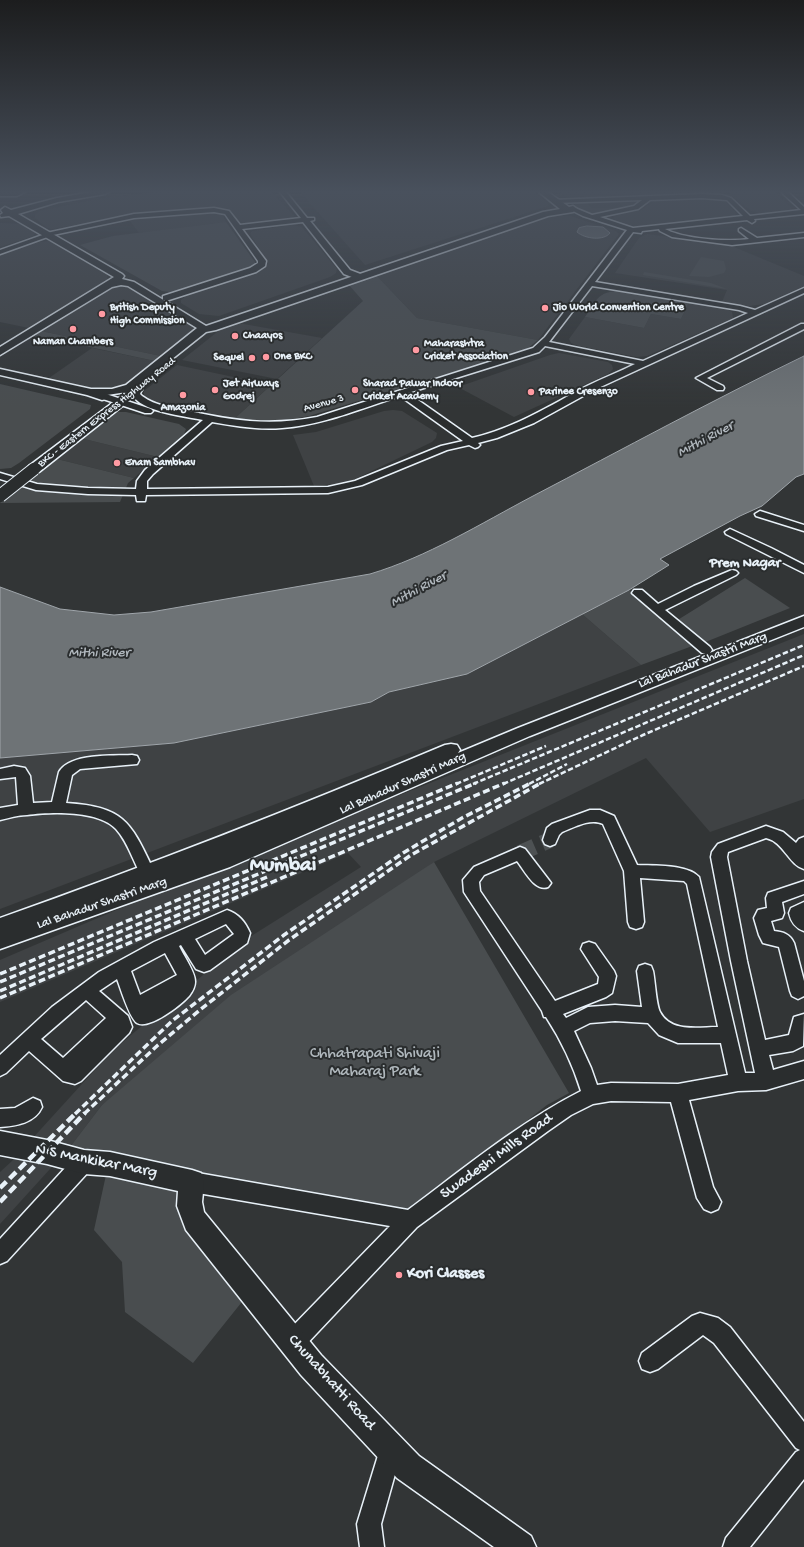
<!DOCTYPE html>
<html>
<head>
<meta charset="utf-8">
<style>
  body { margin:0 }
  canvas { display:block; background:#323536 }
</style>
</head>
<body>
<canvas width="804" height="1547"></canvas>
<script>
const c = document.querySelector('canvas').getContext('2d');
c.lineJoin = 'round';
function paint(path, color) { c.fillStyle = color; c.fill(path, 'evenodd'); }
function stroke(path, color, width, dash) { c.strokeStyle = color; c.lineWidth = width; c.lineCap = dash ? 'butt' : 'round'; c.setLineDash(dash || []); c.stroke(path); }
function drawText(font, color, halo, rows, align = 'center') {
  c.font = font + ' "Gochi Hand",sans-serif'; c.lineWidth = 4; c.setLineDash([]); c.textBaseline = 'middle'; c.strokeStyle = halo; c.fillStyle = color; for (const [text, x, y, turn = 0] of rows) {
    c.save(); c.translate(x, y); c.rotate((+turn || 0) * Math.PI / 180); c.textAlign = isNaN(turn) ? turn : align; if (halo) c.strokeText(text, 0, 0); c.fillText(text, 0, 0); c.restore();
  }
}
const built = new Path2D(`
  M 159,192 L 272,192 L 294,216 L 291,219 L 280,222 L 258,225 L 246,224 L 236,220 L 227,208 L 135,214 L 52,229 L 47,228 L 35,218 L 35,215 L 39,211 L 48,209 L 109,197 Z
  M 300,192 L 534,192 L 549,203 L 548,206 L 365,265 Z
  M 558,192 L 725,192 L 725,193 L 566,197 Z
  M 730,192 L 775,192 L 791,207 L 791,209 L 780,212 L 760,213 L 751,211 L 735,198 Z
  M 709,198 L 725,201 L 736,213 L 735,216 L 637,227 L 615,220 L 613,218 L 617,215 L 641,210 L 654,201 Z
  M 619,200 L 622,208 L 592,208 L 587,202 Z
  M 215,212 L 221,212 L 226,222 L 139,233 L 128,218 Z
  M 553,216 L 570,216 L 616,231 L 619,234 L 538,340 L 417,318 L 376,275 Z
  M 0,223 L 21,224 L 36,231 L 34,235 L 30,237 L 0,247 Z
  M 292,225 L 302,227 L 337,269 L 336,273 L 330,277 L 219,316 L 199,314 L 181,303 L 181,300 L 186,296 L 255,273 L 266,267 L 267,261 L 250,234 L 252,231 Z
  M 647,234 L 729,245 L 804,276 L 804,286 L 764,304 L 749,306 L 722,302 L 727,290 L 615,273 L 639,238 Z
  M 48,241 L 55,243 L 108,273 L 107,280 L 29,328 L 0,322 L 0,254 L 33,243 Z
  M 122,286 L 131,288 L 192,326 L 194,330 L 161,356 L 41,331 L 112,287 Z
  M 689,302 L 726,308 L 732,312 L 733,318 L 647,356 L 637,357 L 579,346 L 571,343 L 569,339 L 585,317 L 644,328 L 651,314 L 681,319 Z
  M 238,323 L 322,338 L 277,379 L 182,360 L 221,329 Z
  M 92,348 L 155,361 L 121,387 L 109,390 L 98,389 L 49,378 Z
  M 559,353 L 608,362 L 612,365 L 613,369 L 608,374 L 514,417 L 458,387 L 550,355 Z
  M 177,365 L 271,385 L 233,420 L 148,401 L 144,396 L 144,391 Z
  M 393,410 L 402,411 L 437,433 L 436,438 L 432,442 L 353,480 L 335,484 L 314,486 L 293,435 L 316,432 L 384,411 Z
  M 80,438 L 158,457 L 134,478 L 53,458 Z
  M 582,614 L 641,665 L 0,909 L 0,758 L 174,743 L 371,702 L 389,692 L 467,674 Z
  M 804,634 L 804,799 L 710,832 L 646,758 L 434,862 L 102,1105 L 70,1147 L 0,1224 L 0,1172 L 11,1162 L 112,1051 L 245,940 L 361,867 L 348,853 L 0,1002 L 0,960 L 184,881 Z`);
const green = new Path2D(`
  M 619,200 L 633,200 L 638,202 C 630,210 598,215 586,213 C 582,212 579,209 575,206 L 575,203 L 587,202 L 592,208 L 622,208 Z
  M 226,222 L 255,262 L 255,266 L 177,291 L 170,292 L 162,291 L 80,245 L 113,236 Z
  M 701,257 L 724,261 L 726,269 L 724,273 L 709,277 L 689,276 Z
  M 644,272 L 711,283 L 727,289 L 643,275 Z
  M 376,275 L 417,318 L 538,340 L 528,348 L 520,352 L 309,416 L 270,423 L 233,420 L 363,301 L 349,285 Z
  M 619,291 L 689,302 L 681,319 L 651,314 L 644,328 L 585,317 C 597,300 597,292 619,291 Z
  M 41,331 L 161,356 L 155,361 L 34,335 Z
  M 0,384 L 91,405 L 90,409 L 19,463 L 11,468 L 0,469 Z
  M 118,412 L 126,412 L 179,424 L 186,429 L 184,434 L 158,457 L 80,438 L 109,415 Z
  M 53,458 L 134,478 L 128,483 L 120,502 L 0,503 Z
  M 745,578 L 790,608 L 703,643 L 676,621 Z
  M 629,590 L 695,645 L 641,665 L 582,614 Z
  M 434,862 L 569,1093 L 547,1105 L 409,1212 L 195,1174 L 70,1147 L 102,1105 L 231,995 Z
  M 106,1175 L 185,1186 L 245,1298 L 193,1363 L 125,1312 L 122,1262 L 94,1230 Z`);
const water = new Path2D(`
  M 587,226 L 603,227 L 610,233 C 604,241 585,239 577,232 L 579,228 Z
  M 804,356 L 804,474 L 796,477 L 762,506 L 740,516 L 660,559 L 669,565 L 629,590 L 467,674 L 389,692 L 371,702 L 174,743 L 0,758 L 0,587 L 60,609 L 114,615 L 151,612 L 370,574 C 427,557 480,524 533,496 C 623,449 713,400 804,356 Z`);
const minorTunnel = new Path2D(`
  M 520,853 L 550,840`);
const minor = new Path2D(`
  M 0,192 L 25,192 L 17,196 L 0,196 Z
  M 280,192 L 286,192 L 307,218 L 314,218 L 314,220 L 310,221 L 350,270 L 363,275 L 363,279 L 357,279 L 344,274 L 303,222 L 242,229 L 266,261 L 265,266 L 256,272 L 169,300 L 163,300 L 163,296 L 250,268 L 258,263 L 258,261 L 225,214 L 214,212 L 134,218 L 53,235 L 0,254 L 0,250 L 51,232 L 134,214 L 214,208 L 229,211 L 240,225 L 301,218 Z
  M 781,192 L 788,192 L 804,207 L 804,214 L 754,219 L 755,221 L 752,223 L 747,220 L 665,229 C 684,239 727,242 749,239 L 739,231 L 739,229 L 741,228 L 757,238 L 804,233 L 804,237 L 732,245 L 672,237 L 660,231 L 659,229 L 642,231 L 641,233 L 633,232 L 595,282 L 740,306 L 755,310 L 804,288 L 804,293 L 594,390 L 534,423 L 497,438 L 478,443 L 480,445 L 478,447 L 475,448 L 469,445 L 447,450 L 362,485 L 328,493 L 146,495 L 145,501 L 137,501 L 136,495 L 88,494 L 36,490 L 0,479 L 0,473 L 37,484 L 88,488 L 136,489 L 137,481 L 145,470 L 203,420 C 185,416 140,412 132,394 L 135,387 L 138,386 L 142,389 L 140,394 L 142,396 C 156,406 172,408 189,411 C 234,421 271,426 317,417 L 533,348 L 545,337 L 627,230 L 583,216 L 571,210 L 571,208 L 575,208 L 592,215 L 634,206 L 642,200 L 554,203 L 551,201 L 552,200 L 702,194 L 722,195 L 731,198 L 750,216 L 801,210 ZM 702,198 L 727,200 L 743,216 L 633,228 L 600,217 L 638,209 L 650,200 ZM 592,286 L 739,310 L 748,313 L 643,361 L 549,342 ZM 545,346 L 635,364 C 619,372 603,378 587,386 C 549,406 515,428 472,438 L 408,393 L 539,352 ZM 400,396 L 463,441 L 441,446 L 355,481 L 328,487 L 147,489 L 147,481 L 153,474 L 212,422 C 235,426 259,430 282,428 C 323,425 362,408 400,396 Z
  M 801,324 L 804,324 L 804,329 L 707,378 L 723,386 L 724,388 L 723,390 L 717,390 L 696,378 Z
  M 100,392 L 151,409 L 153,411 L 151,413 L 145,413 L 97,397 L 96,395 L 97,393 Z
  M 760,511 L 804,525 L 804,531 L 756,516 L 755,514 Z
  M 730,529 L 771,548 L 804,565 L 804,573 L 726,534 L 725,532 Z
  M 732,570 L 736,571 L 738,573 L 736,575 L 665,610 L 710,647 L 712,650 L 710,653 L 702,653 L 632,593 L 634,590 L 642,590 L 658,604 L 694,586 Z
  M 132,755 L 137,756 L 139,760 L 137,764 L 80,769 L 72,775 L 66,803 C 126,807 131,823 155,873 L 152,877 L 147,879 L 142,877 C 133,861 128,842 116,829 C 98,810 51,812 27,815 C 18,815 9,818 0,820 L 0,808 L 18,805 L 16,777 L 0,779 L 0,769 L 14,766 L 25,768 L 30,776 L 33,803 L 52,802 L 59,772 C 70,753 112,756 132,755 Z
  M 590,810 L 600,810 L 614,816 L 637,865 C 654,866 687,864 699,877 L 745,1073 L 755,1073 L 731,961 L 711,857 L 712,852 L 718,844 L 766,826 L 783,832 L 796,843 L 799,839 L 804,837 L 804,869 C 788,864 784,842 766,838 L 728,852 L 727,857 L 747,961 L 765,1040 L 789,1035 L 794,1017 L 804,1014 L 803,1046 L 793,1051 L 769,1055 L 773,1070 L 804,1061 L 804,1079 L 766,1090 L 738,1091 L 689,1100 L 713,1187 L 721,1202 L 718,1209 L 711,1212 L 704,1209 L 697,1198 L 671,1102 L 611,1101 L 593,1104 L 571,1115 L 548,1131 L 417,1227 L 301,1350 L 293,1353 L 285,1350 L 282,1342 L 285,1334 L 390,1226 L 192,1192 L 185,1189 L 182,1182 L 185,1175 L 192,1172 L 408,1210 C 463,1169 520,1122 581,1091 C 573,1065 561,1040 546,1017 L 544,1017 L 542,1011 L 464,892 L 463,880 L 474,867 L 520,847 L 525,849 L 548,879 L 551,883 L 548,887 C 535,892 525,871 517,861 L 484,875 L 479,882 L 480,891 L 555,1001 L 598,984 L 599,977 L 581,949 L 583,944 L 589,942 L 595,944 L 614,971 L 616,976 L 612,993 L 606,997 L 563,1014 L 566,1018 L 588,1007 L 615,1005 L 642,1007 L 637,971 L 639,966 L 645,964 L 651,966 L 653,971 C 655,980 656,1004 660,1012 C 671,1033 698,1027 718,1027 L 687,884 L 684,881 L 640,878 L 644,922 L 642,927 L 636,929 L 630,927 L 628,922 L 624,871 L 603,824 C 590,818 575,827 562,832 L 559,835 L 555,844 L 550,846 L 545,844 L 543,840 L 547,828 L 552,824 ZM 615,1021 L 648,1023 L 659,1035 L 678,1043 L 721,1043 L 728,1075 L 678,1084 L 611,1083 L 597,1085 L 591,1068 L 574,1031 L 590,1023 Z
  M 804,881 L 804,894 L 782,902 L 784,913 L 782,918 L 771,921 L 774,931 C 783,932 790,934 794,943 L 804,981 L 804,996 L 798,999 L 792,996 L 790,991 L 779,947 L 763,943 L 759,935 L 754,918 L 758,910 L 767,908 L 766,898 L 768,893 Z
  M 804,902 L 804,931 C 795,928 791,922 789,913 L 791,908 Z
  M 227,910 C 239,914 245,922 250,933 L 247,943 L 210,970 L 204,972 L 196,969 L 181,945 L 179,946 C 183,955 196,973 195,982 C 195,987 192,992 189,996 C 181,1005 149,1030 137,1023 C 129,1017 121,989 117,979 L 99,991 L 128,1016 L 132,1027 L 129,1033 L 81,1081 L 75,1084 L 63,1081 L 29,1051 L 6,1073 L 0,1076 L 0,1055 L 52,1007 L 99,972 L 154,942 ZM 226,924 L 234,934 L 205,955 L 195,939 ZM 165,953 L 177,975 L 140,995 L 131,971 ZM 86,1000 L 106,1018 L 63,1058 L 41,1039 Z
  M 33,1098 L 40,1101 L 42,1107 C 35,1123 16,1126 0,1127 L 0,1109 L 15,1108 Z
  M 84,1152 L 91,1155 L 94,1162 L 91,1169 L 7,1261 L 0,1264 L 0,1239 L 77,1155 Z
  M 700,1313 L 718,1318 L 730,1327 L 804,1422 L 804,1479 L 750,1547 L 723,1547 L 726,1538 L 796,1452 L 800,1450 L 796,1448 L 714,1343 L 703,1335 L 658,1369 L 650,1372 L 642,1369 L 639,1361 L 642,1353 L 692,1316 Z
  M 391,1438 L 399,1441 L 402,1449 L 381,1524 L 384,1547 L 360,1547 L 357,1524 L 380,1449 L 383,1441 Z`);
const major = new Path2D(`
  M 91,192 L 109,192 L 105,194 L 58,202 L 18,214 L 122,274 L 124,276 L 122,279 L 134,282 L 206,326 L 543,212 L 560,209 L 539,192 L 548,192 L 569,207 L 573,206 L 577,209 L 573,212 L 548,216 L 216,330 L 206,332 L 137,387 L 142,390 L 140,392 L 39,472 L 29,472 L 28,469 L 29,466 L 127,392 L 107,395 L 108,397 L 106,399 L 102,400 L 87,395 L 0,375 L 0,369 L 91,389 L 112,389 L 126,385 L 197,328 L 128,286 L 121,285 L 112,287 L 0,355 L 0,347 L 114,277 L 9,216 L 1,217 L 0,215 L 3,213 L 1,210 L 5,207 L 11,210 L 57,198 Z
  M 804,616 L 804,627 L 530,736 L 230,867 L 0,949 L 0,918 C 150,865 298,807 445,745 L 451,744 L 457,745 L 460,750 L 458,753 L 518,728 Z
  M 0,1131 L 47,1140 L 84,1150 L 110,1152 L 192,1170 L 201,1173 L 204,1182 L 202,1202 L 204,1212 L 321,1355 L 419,1456 L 531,1536 L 536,1547 L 494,1547 L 397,1478 L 301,1375 L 186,1230 L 177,1206 L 178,1191 L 110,1176 L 84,1174 L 47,1164 L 0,1155 Z`);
const railFar2 = new Path2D(`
  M 456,784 L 546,746
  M 473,784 L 804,645
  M 503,784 L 804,655
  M 529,784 L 567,764
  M 539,784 L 643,735 L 804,666`);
const railFar1 = new Path2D(`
  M 0,974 L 458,783
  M 0,982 L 476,783
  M 0,991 L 267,877
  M 0,998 L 505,783
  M 75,1114 L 172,1021 L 284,935 L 403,853 L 462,818 L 531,783
  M 84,1114 L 158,1045 L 201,1009 L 289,940 L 411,855 L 541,783`);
const rail = new Path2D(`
  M 0,1188 L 76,1113
  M 0,1202 L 85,1113`);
const majorBridge = new Path2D(`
  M 0,496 L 34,469`);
const markers = [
  [545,308,4,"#ff9aa2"],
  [102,314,4,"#ff9aa2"],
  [73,329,4,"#ff9aa2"],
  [235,336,4,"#ff9aa2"],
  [416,350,4,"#ff9aa2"],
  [266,357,4,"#ff9aa2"],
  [252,358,4,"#ff9aa2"],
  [215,390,4,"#ff9aa2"],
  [355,390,4,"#ff9aa2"],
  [531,392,4,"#ff9aa2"],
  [183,395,4,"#ff9aa2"],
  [117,463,4,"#ff9aa2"],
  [399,1275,4,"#ff9aa2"]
];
const farPoinames = [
  ["British Deputy",110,308],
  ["High Commission",110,321],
  ["Jio World Convention Centre",553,308],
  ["Chaayos",243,336],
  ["Naman Chambers",73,342,"center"],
  ["Maharashtra",424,344],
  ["Cricket Association",424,357],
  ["One BKC",274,357],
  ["Sequel",244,358,"right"],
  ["Jet Airways",223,384],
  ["Godrej",223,397],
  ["Sharad Pawar Indoor",363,384],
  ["Cricket Academy",363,397],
  ["Parinee Cresenzo",539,392],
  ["Amazonia",183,408,"center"],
  ["Enam Sambhav",125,463]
];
const farStreetnames = [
  ["Avenue 3",324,404,-16],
  ["BKC - Eastern Express Highway Road",107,413,-38]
];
const streetNames = [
  ["Lal Bahadur Shastri Marg",703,661,-21],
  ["Lal Bahadur Shastri Marg",403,784,-24],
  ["Lal Bahadur Shastri Marg",102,904,-19]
];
const waterNames = [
  ["Mithi River",706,440,-28],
  ["Mithi River",419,590,-28],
  ["Mithi River",99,654]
];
const neighbourhoodNames = [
  ["Prem Nagar",745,564]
];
const nearParknames = [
  ["Chhatrapati Shivaji",375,1055],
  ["Maharaj Park",375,1073]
];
const nearStreetnames = [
  ["Swadeshi Mills Road",497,1157,-36],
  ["N S Mankikar Marg",96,1162,11],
  ["Chunabhatti Road",331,1383,48]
];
const nearPoinames = [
  ["Kori Classes",407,1275]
];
const townNames = [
  ["Mumbai",283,867]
];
paint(built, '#3f4244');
paint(green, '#494d4f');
paint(water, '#6e7376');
stroke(water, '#9fa5aa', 1);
stroke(minorTunnel, '#4d5153', 16, [16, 8]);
stroke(minor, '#e8f1f8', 3);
stroke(major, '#e8f1f8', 3);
paint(minor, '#2a2d2e');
paint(major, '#2a2d2e');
stroke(railFar2, '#e8f1f8', 2.5, [5.5, 2.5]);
stroke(railFar1, '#e8f1f8', 3.5, [7, 3.5]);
stroke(rail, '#e8f1f8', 4.5, [9, 4.5]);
stroke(majorBridge, '#e8f1f8', 14, []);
stroke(majorBridge, '#2a2d2e', 12);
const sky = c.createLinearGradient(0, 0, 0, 408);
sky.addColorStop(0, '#1c1d1e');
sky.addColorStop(0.47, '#49515d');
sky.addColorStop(1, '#49515d00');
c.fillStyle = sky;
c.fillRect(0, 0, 804, 408);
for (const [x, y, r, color] of markers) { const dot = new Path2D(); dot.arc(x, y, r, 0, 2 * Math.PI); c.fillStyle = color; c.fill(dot); stroke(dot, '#2a2d2e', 1.5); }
drawText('bold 11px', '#e8f1f8', '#2a2d2e', farPoinames, 'left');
drawText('11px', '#e8f1f8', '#2a2d2e', farStreetnames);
drawText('13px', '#e8f1f8', '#2a2d2e', streetNames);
drawText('italic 14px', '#b1b8be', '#2a2d2e', waterNames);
drawText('bold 14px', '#e8f1f8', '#2a2d2e', neighbourhoodNames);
drawText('16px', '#b0b8bd', '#2a2d2e', nearParknames);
drawText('16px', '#e8f1f8', '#2a2d2e', nearStreetnames);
drawText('bold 16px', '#e8f1f8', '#2a2d2e', nearPoinames, 'left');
drawText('bold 21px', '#e8f1f8', '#2a2d2e', townNames);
</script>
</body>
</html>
